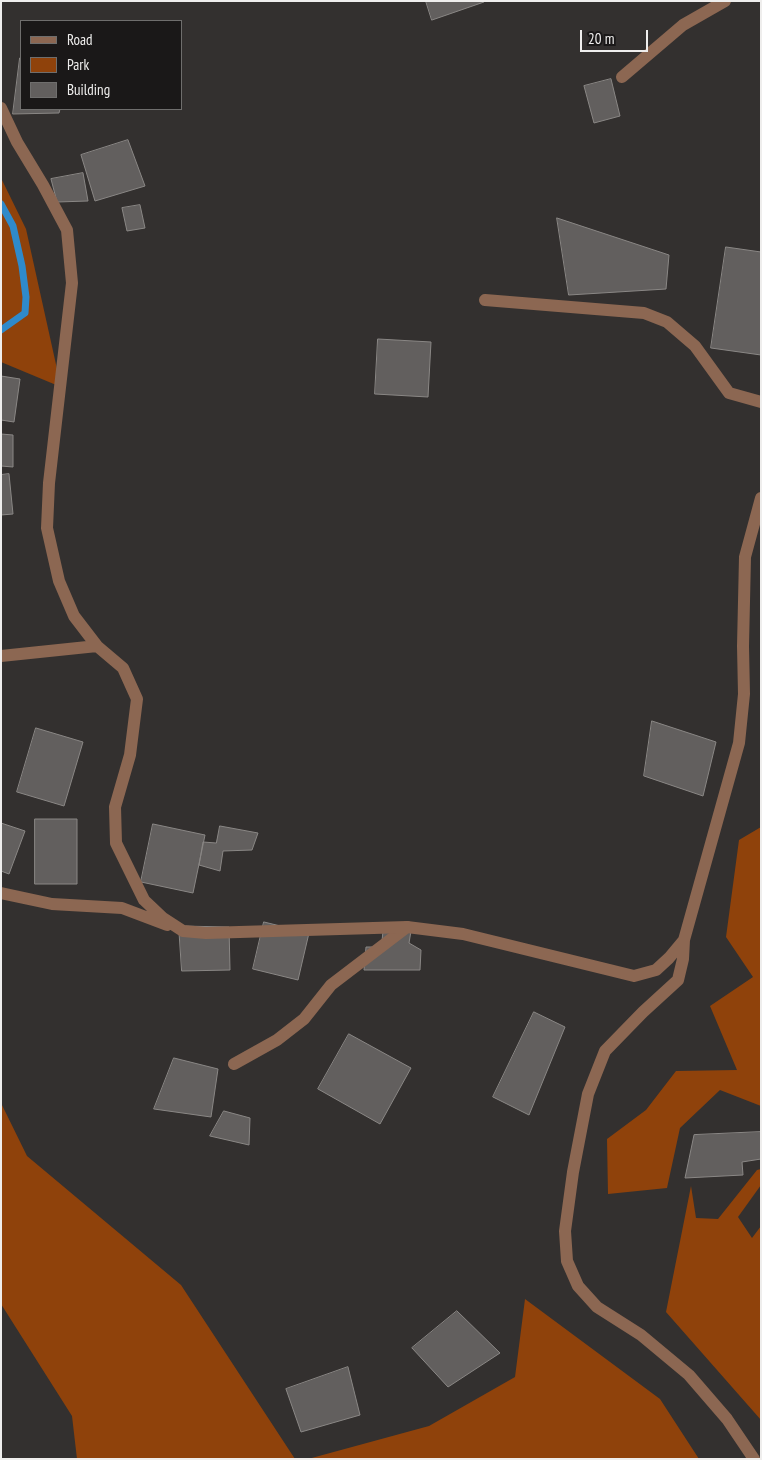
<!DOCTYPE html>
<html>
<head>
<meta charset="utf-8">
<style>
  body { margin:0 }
  #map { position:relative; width:762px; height:1460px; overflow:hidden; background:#33302f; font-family:"PT Sans Narrow",sans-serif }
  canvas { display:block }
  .frame { position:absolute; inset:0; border:2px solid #efeeed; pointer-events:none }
  .legend { position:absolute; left:20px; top:20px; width:162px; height:90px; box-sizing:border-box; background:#1a1818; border:1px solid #6f6e6d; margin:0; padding:6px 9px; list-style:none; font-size:15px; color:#efeeed }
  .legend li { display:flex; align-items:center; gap:10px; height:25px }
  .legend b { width:25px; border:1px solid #6f6e6d }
  .scale { position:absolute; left:580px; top:30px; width:68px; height:22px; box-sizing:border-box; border:2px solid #efeeed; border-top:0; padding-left:6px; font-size:15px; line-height:18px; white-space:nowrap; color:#efeeed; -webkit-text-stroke:4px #1a1818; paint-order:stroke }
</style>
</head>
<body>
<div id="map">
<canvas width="762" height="1460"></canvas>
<div class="frame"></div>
<ul class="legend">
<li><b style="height:6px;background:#8c6752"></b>Road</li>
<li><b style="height:14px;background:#8f420b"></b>Park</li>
<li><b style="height:14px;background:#625f5e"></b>Building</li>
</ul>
<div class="scale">20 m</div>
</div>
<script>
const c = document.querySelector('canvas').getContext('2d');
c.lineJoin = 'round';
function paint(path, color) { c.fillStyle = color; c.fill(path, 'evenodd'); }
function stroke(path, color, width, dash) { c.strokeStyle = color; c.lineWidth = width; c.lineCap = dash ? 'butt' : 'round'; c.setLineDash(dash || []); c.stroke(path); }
const green = new Path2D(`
  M 1,178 L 26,229 L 61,387 L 1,362 Z
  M 761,827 L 761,1106 L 720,1090 L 680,1128 L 667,1188 L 608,1194 L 607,1139 L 646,1110 L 676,1071 L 737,1070 L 710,1006 L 753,977 L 726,937 L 739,840 Z
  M 1,1103 L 27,1156 L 181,1285 L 295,1459 L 77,1459 L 72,1416 L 1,1304 Z
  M 761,1169 L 761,1185 L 738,1217 L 752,1238 L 761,1226 L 761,1420 L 666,1312 L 691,1186 L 696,1218 L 718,1219 L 757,1170 Z
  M 525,1299 L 660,1399 L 699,1459 L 308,1459 L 429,1426 L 515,1377 Z`);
const stream = new Path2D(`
  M 1,204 L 13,226 L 22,266 L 26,297 L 25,313 L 1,330`);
const building = new Path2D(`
  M 426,1 L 484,1 L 484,2 L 432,20 Z
  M 20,58 L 21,58 L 21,109 L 60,109 L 59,113 L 13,114 Z
  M 611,79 L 620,116 L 594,123 L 584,86 Z
  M 128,140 L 145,186 L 95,201 L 81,155 Z
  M 83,173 L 88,201 L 57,202 L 51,179 Z
  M 140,205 L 145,228 L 127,231 L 122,208 Z
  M 557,218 L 669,255 L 666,289 L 569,295 Z
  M 726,247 L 761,252 L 761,355 L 711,348 Z
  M 378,339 L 431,342 L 428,397 L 375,394 Z
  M 1,376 L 20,379 L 14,422 L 1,420 Z
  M 1,434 L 13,435 L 13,467 L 1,466 Z
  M 9,474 L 13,514 L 1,515 L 1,475 Z
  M 652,721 L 716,742 L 703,796 L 644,776 Z
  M 36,728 L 83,742 L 64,806 L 17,792 Z
  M 35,819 L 77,819 L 77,884 L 35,884 Z
  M 1,823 L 25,831 L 9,874 L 1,871 Z
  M 153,824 L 205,835 L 193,893 L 141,882 Z
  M 220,826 L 258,833 L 252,850 L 223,851 L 220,871 L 199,865 L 203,842 L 216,843 Z
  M 264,922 L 309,933 L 298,980 L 253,969 Z
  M 384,925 L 411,931 L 409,943 L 421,950 L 420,970 L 364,970 L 366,947 L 381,947 Z
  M 179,926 L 229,927 L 230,970 L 182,971 Z
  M 534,1012 L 565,1027 L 529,1115 L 493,1097 Z
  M 349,1034 L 411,1068 L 380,1124 L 318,1089 Z
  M 174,1058 L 218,1069 L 211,1117 L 154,1109 Z
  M 224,1111 L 250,1118 L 249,1145 L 210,1136 Z
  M 761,1132 L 761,1159 L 742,1162 L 743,1175 L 685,1178 L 694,1135 Z
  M 457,1311 L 500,1353 L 448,1387 L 412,1348 Z
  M 348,1367 L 360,1415 L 301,1432 L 286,1389 Z`);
const service = new Path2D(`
  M 234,1064 L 277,1040 L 304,1019 L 331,985 L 407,927`);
const minor = new Path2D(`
  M 622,77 L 683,25 L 725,1
  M 1,108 L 17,142 L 43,185 L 67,230 L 72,283 L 49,483 L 47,528 L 59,581 L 74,616 L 97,646 L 123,668 L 137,699 L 130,755 L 115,807 L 116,843 L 144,900 L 163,918 L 183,931 L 206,933 L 407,927 L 463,934 L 634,976 L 656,970 L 669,958 L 684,940
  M 485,300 L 644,313 L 667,322 L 695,346 L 729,393 L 761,402
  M 1,656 L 97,646
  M 1,893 L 52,904 L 122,908 L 167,925
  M 754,1459 L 727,1419 L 689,1375 L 641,1335 L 597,1307 L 578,1286 L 567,1261 L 565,1231 L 573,1172 L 588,1094 L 605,1051 L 643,1012 L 678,980 L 683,959 L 684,940 L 739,743 L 744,694 L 743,646 L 745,557 L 761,498`);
paint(green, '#8f420b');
stroke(stream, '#2f8aca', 7);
paint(building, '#625f5e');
stroke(building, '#8a8785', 1);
stroke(service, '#8c6752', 12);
stroke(minor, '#8c6752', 12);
</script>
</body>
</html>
